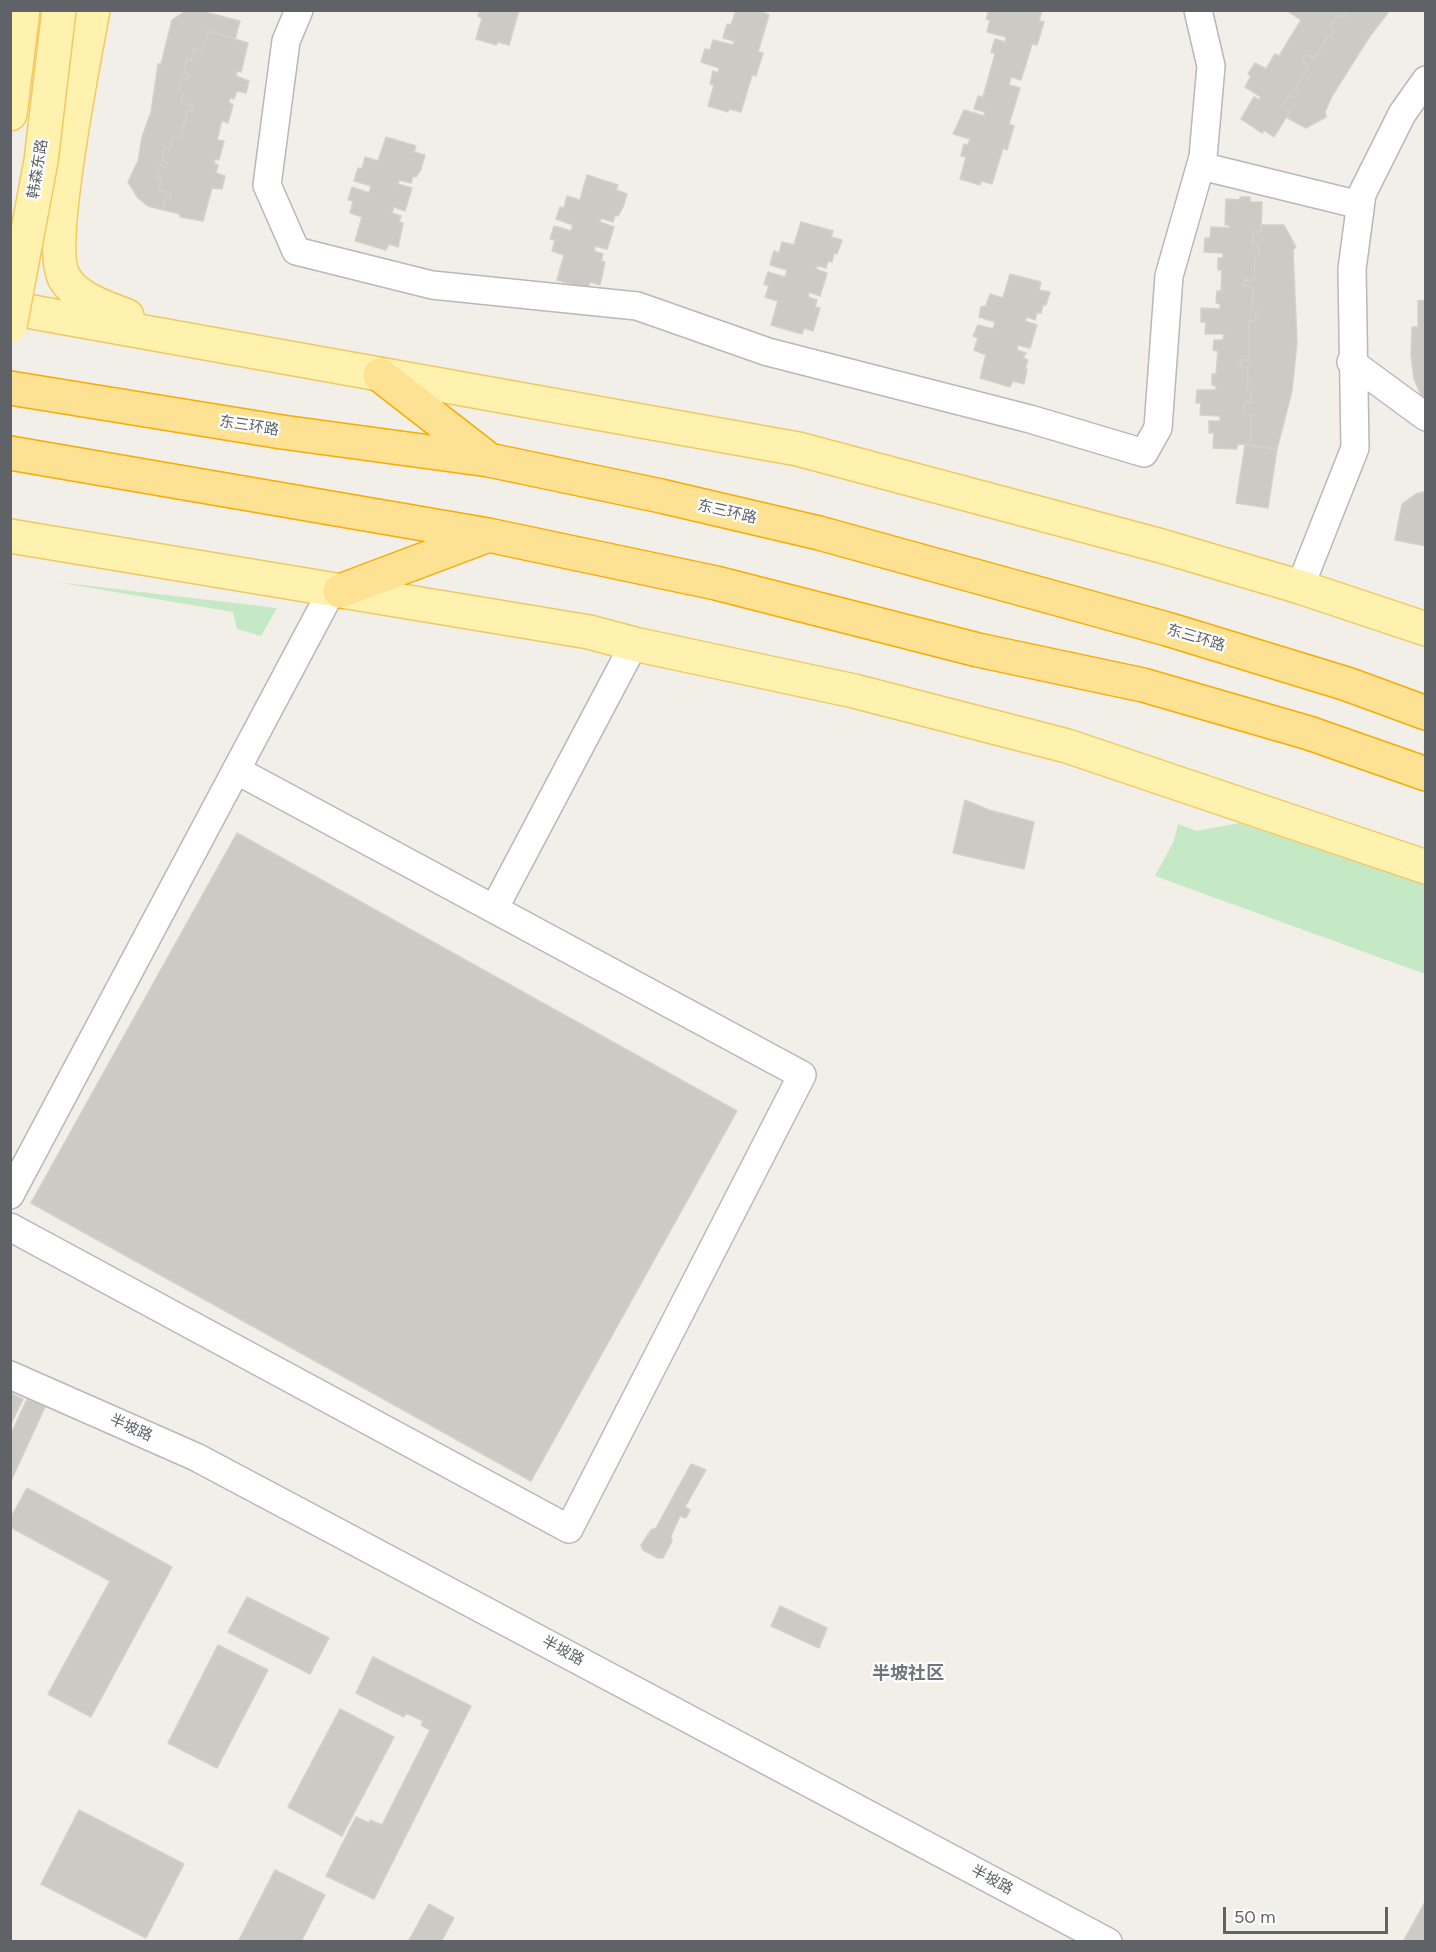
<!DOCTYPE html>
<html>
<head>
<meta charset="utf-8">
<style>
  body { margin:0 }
  #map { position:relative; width:1436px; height:1952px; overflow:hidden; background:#f1efe8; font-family:Figtree,sans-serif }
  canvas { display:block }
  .frame { position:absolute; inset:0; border:12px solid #5f6368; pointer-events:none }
  .scale { position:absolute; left:1223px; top:1907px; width:165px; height:27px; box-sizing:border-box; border:3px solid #5f6368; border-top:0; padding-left:8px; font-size:18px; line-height:21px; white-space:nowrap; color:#5f6368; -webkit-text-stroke:4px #fff; paint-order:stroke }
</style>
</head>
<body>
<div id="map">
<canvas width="1436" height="1952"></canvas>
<div class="frame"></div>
<div class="scale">50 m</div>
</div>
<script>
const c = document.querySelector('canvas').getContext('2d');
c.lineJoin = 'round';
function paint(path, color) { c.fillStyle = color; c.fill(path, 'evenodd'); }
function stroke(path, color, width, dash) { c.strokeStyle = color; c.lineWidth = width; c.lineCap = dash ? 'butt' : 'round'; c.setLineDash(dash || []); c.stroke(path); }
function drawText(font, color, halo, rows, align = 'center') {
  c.font = font + ' Figtree,"Noto Sans SC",sans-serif'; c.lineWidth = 4.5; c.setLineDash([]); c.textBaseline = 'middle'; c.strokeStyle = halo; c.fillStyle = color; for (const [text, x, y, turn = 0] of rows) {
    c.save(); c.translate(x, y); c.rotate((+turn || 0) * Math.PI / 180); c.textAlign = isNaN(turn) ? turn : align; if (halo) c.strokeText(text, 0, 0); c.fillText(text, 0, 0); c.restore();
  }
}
const green = new Path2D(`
  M 56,582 L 277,608 L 261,636 L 237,629 L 233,612 Z
  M 1239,823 L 1425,885 L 1425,974 L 1155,876 L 1174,841 L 1178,824 L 1197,831 Z`);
const building = new Path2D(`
  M 197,10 L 240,21 L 235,39 L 208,31 L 202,52 L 194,49 L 191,61 L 187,59 L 184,72 L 188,74 L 187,80 L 182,78 L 178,91 L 183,92 L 181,103 L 193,106 L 192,111 L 188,110 L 181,134 L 183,134 L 182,139 L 173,136 L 170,148 L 165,147 L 162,160 L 167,162 L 166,167 L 160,166 L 157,177 L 162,179 L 159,190 L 171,193 L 171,198 L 165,197 L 163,210 L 148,206 L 138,198 L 128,182 L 138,161 L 142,137 L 151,112 L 158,64 L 161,64 L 172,20 L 184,12 Z
  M 480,10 L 519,10 L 509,45 L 498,42 L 496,45 L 476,39 L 482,18 L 478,16 Z
  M 736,10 L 758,10 L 769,15 L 758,52 L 763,53 L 756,76 L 752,75 L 741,112 L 729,109 L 728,112 L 708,106 L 714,85 L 710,84 L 713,71 L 718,73 L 719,68 L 701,62 L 705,49 L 710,50 L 713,40 L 733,45 L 734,41 L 723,38 L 727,24 L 731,25 Z
  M 989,10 L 1042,10 L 1039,21 L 1044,22 L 1037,45 L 1032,44 L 1021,80 L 1011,77 L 1009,85 L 1020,88 L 1009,124 L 1014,126 L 1007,150 L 1003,148 L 992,184 L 981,181 L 980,185 L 960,179 L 966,157 L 961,156 L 964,144 L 968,145 L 970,139 L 953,134 L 964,110 L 984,116 L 985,112 L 974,109 L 978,96 L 983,97 L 995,54 L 991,52 L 995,39 L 1005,42 L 1006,37 L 987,32 L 990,20 L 986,19 Z
  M 1349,10 L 1344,18 L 1338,14 L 1330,27 L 1335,31 L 1331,37 L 1328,36 L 1314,59 L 1306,54 L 1302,61 L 1309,66 L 1296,88 L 1299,90 L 1295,98 L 1289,95 L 1282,106 L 1290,111 L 1274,137 L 1264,130 L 1262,133 L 1241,119 L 1254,97 L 1259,100 L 1261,97 L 1245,87 L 1251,76 L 1248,74 L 1255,63 L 1266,69 L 1275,54 L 1279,56 L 1301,20 L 1286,10 Z
  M 1349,10 L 1390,10 L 1370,36 L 1332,96 L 1325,112 L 1326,117 L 1306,128 L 1286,117 L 1290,111 L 1282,106 L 1289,95 L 1295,98 L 1299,90 L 1296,88 L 1309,66 L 1302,61 L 1306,54 L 1314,59 L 1328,36 L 1331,37 L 1335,31 L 1330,27 L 1338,14 L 1344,18 Z
  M 208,31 L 248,43 L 241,72 L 237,71 L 236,76 L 249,81 L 246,93 L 237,91 L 234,99 L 230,98 L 229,102 L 233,105 L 228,123 L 222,120 L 217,140 L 224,141 L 219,160 L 215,159 L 214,163 L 218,165 L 216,173 L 225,176 L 222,189 L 212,188 L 203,221 L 180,217 L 180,214 L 163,210 L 165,197 L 171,198 L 171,193 L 159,190 L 162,179 L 157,177 L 160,166 L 166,167 L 167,162 L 162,160 L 165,147 L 170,148 L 173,136 L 182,139 L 183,134 L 181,134 L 188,110 L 192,111 L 193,106 L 181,103 L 183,92 L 178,91 L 182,78 L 187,80 L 188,74 L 184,72 L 187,59 L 191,61 L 194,49 L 202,52 Z
  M 386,137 L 416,146 L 414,152 L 425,155 L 421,169 L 416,177 L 413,176 L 411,183 L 399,180 L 398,184 L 412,188 L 405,211 L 394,207 L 392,213 L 401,216 L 399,222 L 403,223 L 398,247 L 389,244 L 386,250 L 355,241 L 362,217 L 350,213 L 353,201 L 348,200 L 352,187 L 369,193 L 371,186 L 354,181 L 358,168 L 362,169 L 365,157 L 378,161 Z
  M 587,175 L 618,185 L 616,190 L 627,194 L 623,207 L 618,216 L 615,215 L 613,222 L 601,218 L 600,222 L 614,227 L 607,249 L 595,246 L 594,251 L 603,254 L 601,261 L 605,262 L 600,285 L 590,282 L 588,289 L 557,280 L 564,255 L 552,251 L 555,240 L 550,239 L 554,226 L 571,231 L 573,225 L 556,219 L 560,207 L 564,208 L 567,196 L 580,200 Z
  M 1240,197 L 1250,197 L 1250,202 L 1262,202 L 1261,232 L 1253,232 L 1252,244 L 1259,245 L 1259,255 L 1255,254 L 1254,280 L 1245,279 L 1244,286 L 1253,287 L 1252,310 L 1256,310 L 1255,321 L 1249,320 L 1249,360 L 1241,360 L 1240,366 L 1248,367 L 1247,392 L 1251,392 L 1251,403 L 1245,402 L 1244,415 L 1252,415 L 1250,445 L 1237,444 L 1237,449 L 1213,448 L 1214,433 L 1209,433 L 1209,421 L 1220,421 L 1220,416 L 1200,415 L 1201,403 L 1196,403 L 1197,390 L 1216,390 L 1216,386 L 1212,385 L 1212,374 L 1216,374 L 1218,351 L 1213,350 L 1214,340 L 1223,340 L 1224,334 L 1205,334 L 1206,322 L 1201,322 L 1201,308 L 1220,309 L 1220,304 L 1216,303 L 1217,291 L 1221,291 L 1222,270 L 1218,270 L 1218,258 L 1223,258 L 1223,253 L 1204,252 L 1205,238 L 1210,238 L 1211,227 L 1230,228 L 1229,225 L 1225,225 L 1226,199 L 1240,200 Z
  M 801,222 L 833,231 L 831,237 L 842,240 L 837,254 L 834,253 L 832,262 L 828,261 L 826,268 L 817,265 L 816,269 L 827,273 L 820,296 L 809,292 L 808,297 L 817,300 L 815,307 L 820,308 L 813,331 L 804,328 L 802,334 L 771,325 L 778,301 L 765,297 L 769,286 L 764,284 L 768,272 L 785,277 L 787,270 L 770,265 L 774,251 L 779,253 L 782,242 L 794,245 Z
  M 1261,225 L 1284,225 L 1296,247 L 1293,250 L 1297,342 L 1292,391 L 1277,449 L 1250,445 L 1252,415 L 1244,415 L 1245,402 L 1251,403 L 1251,392 L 1247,392 L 1248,367 L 1240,366 L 1241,360 L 1249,360 L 1249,320 L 1255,321 L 1256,310 L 1252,310 L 1253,287 L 1244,286 L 1245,281 L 1254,280 L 1255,254 L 1259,255 L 1259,245 L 1252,244 L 1253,232 L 1261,232 Z
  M 1010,274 L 1041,282 L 1039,290 L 1050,292 L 1046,305 L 1043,305 L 1041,313 L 1037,313 L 1035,320 L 1027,317 L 1025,321 L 1037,325 L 1030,348 L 1018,345 L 1017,347 L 1017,350 L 1026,353 L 1023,358 L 1028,360 L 1025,369 L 1027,369 L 1024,384 L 1013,381 L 1010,387 L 980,378 L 986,355 L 974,350 L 978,338 L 973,336 L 978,325 L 993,329 L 995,322 L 979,317 L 981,307 L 986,306 L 990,294 L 1003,298 Z
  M 1426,300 L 1426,407 L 1414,379 L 1411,355 L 1412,327 L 1418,327 L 1418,301 Z
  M 1245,445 L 1277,449 L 1268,508 L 1236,503 Z
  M 1423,492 L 1426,493 L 1426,546 L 1395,540 L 1402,504 L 1416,494 Z
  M 965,800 L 989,810 L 1034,822 L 1024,869 L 953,853 Z
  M 237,833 L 737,1111 L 531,1481 L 31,1203 Z
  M 10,1393 L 23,1399 L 10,1426 Z
  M 27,1399 L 45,1407 L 10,1483 L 10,1436 Z
  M 691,1464 L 706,1470 L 685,1507 L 690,1510 L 686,1518 L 680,1516 L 671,1536 L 672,1541 L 663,1558 L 658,1558 L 643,1550 L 641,1545 L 651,1530 L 656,1528 Z
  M 27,1488 L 172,1567 L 91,1717 L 48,1694 L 110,1581 L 10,1527 L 10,1519 Z
  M 247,1597 L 329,1638 L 310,1674 L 228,1632 Z
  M 780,1606 L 827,1628 L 819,1648 L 771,1626 Z
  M 218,1645 L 268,1670 L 217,1768 L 168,1743 Z
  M 373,1657 L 471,1706 L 374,1899 L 326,1876 L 356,1817 L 369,1823 L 370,1820 L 382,1825 L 430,1730 L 421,1725 L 423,1721 L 406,1713 L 404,1717 L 356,1693 Z
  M 340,1709 L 394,1737 L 342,1836 L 288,1807 Z
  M 79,1810 L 184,1864 L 146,1938 L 41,1884 Z
  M 275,1870 L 325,1895 L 301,1942 L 238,1942 Z
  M 1426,1900 L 1426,1942 L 1403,1942 Z
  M 429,1904 L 454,1918 L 441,1942 L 408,1942 Z`);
const minor = new Path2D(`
  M 299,10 L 286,41 L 267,185 L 296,251 L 432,285 L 637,306 L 768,352 L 1030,419 L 1144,453 L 1158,428 L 1169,276 L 1203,157 L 1211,66 L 1198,10
  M 1201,166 L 1360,205
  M 1351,362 L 1426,417
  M 1300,587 L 1355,448 L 1352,269 L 1362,194 L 1402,114 L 1426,80
  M 494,909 L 634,644
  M 10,1195 L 332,590
  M 10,1227 L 569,1529 L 802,1075 L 236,770
  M 10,1375 L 196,1457 L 1108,1942`);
const major = new Path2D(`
  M 93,10 C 85,56 45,248 65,279 C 77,299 107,308 127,316
  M 10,114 L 23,10
  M 10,308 L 798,449 L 1165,547 L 1300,587 L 1426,629
  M 10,536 L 589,632 L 634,644 L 854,691 L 1067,746 L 1426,867`);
const highway = new Path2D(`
  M 380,375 L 488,459
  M 10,388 L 282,432 L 489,460 L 661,496 L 819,533 L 1167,629 L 1347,684 L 1426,713
  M 10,453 L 488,535 L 716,583 L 978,650 L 1143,685 L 1309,733 L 1426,774
  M 340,591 L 486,536`);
const majorBridge = new Path2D(`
  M 10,326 L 41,161 L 59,10`);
const streetNames = [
  ["韩森东路",38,169,-81],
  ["东三环路",249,426,9],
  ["东三环路",727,512,13],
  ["东三环路",1196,638,17],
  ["半坡路",131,1428,24],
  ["半坡路",563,1651,28],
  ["半坡路",992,1880,28]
];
const quarterNames = [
  ["半坡社区",908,1674]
];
paint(green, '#c5e8c5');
paint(building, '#cccac5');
stroke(building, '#d6d1c6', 1.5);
stroke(minor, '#b5b8bc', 30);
stroke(major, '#f2c960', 36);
stroke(highway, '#f9ab00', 36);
stroke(minor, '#fff', 27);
stroke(major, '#fff2af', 33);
stroke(highway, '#fde293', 33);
stroke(majorBridge, '#f2c960', 36, []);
stroke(majorBridge, '#fff2af', 33);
drawText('15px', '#5f6368', '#fff', streetNames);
drawText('bold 18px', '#70757a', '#fff', quarterNames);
</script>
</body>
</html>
